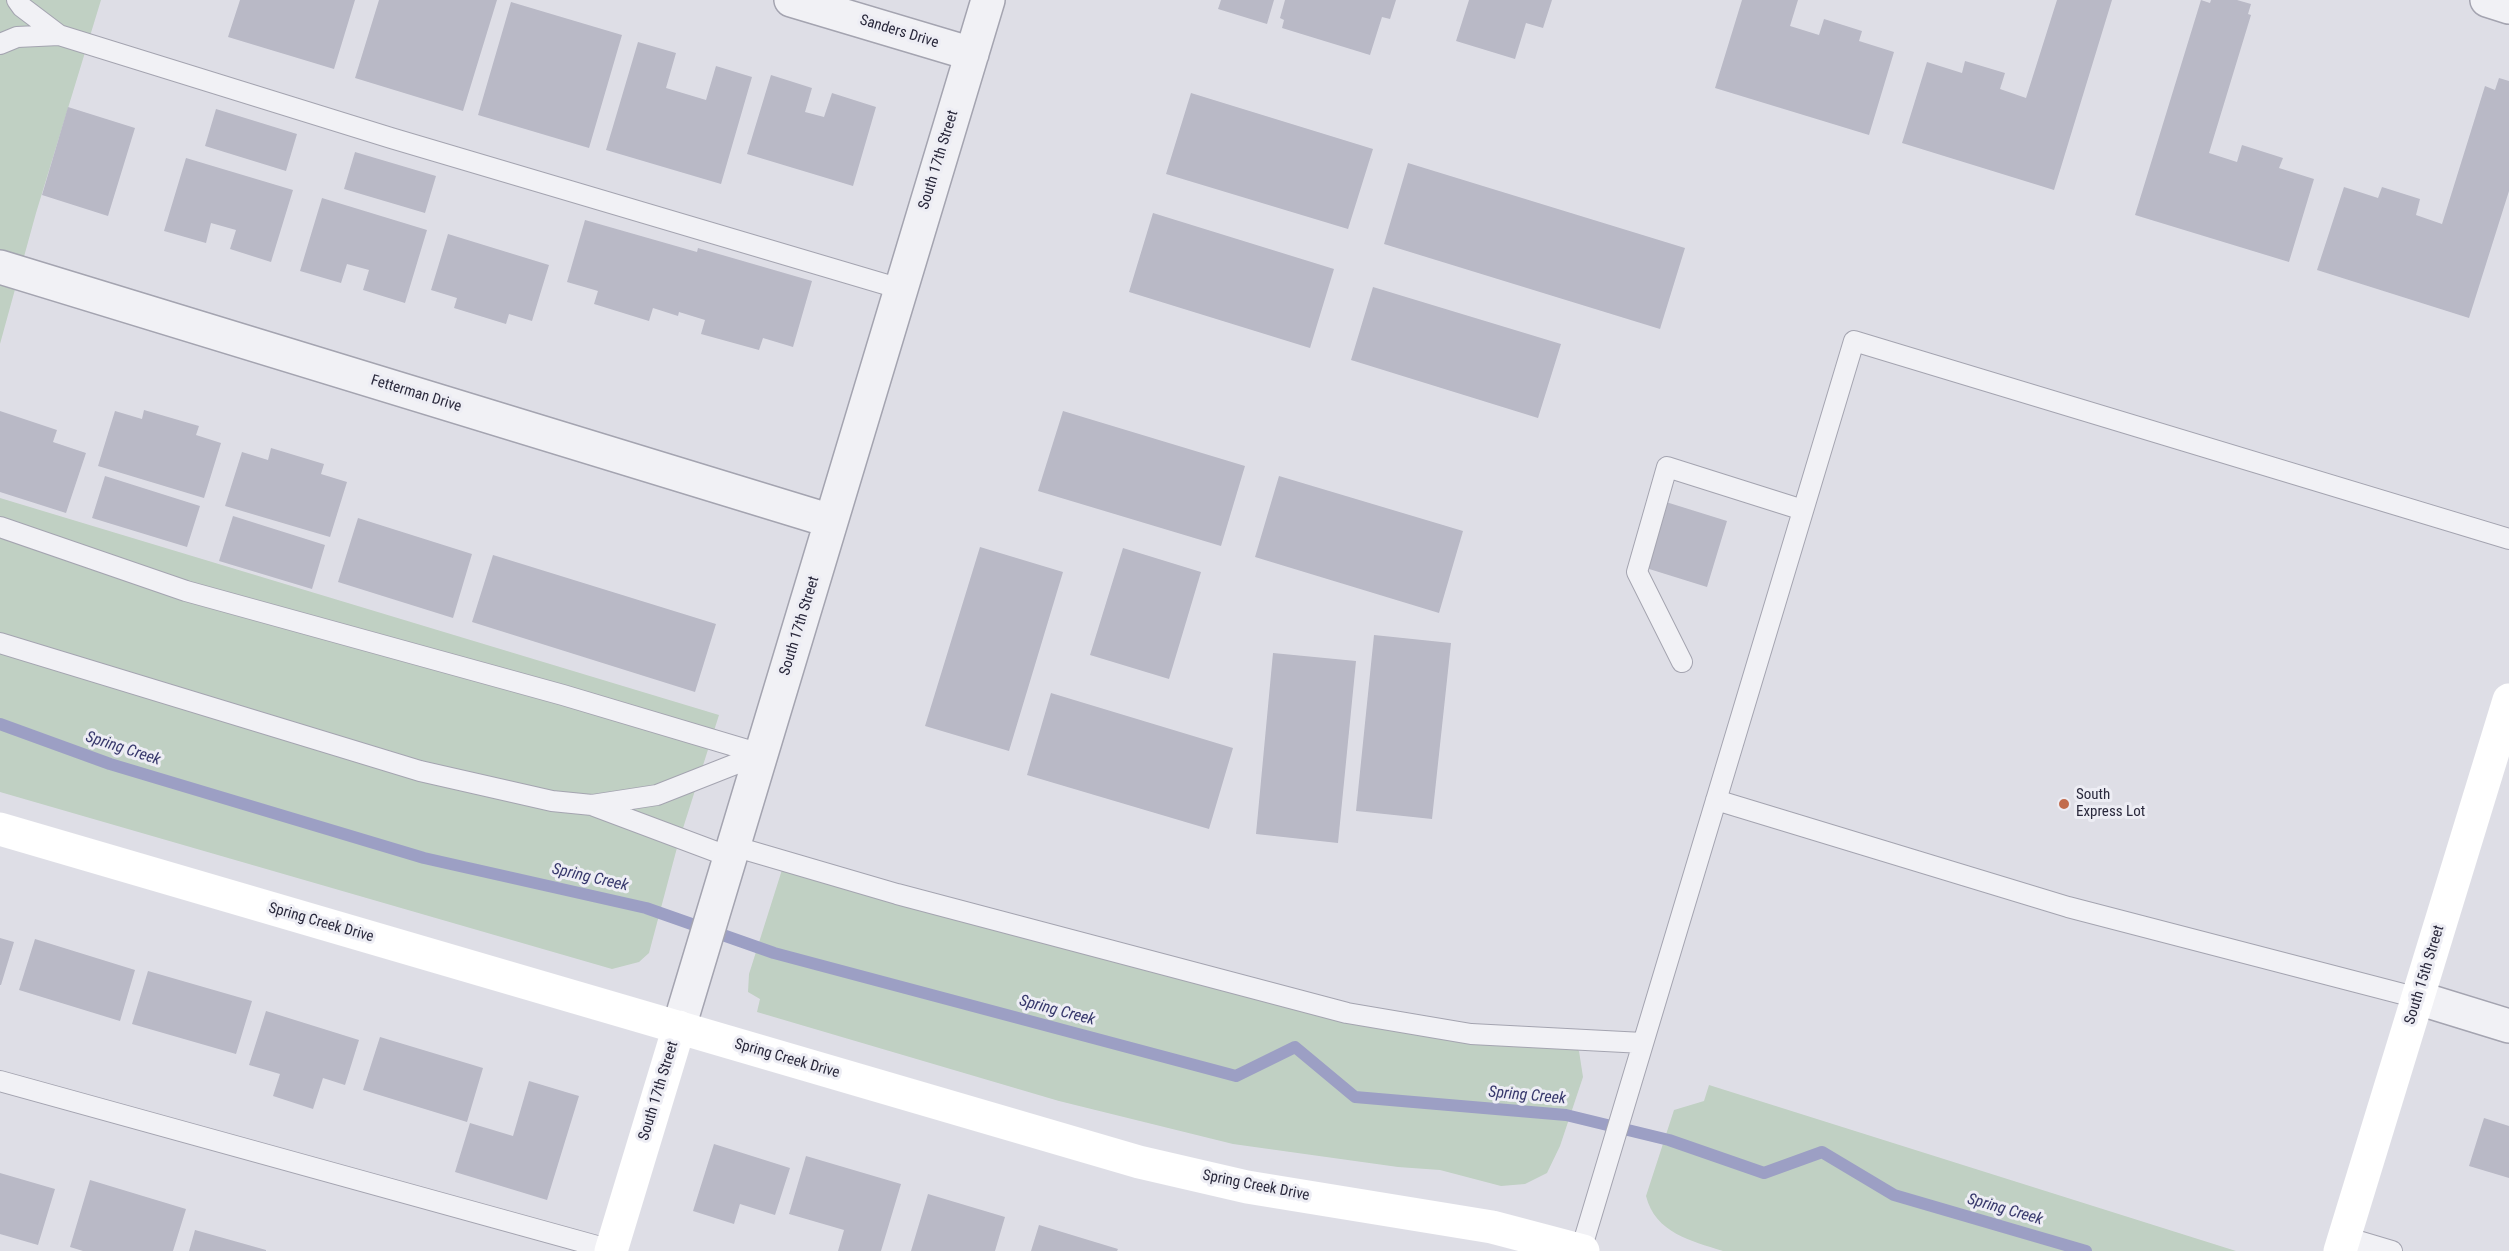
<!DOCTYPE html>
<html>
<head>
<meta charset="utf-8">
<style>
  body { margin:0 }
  canvas { display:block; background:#dedee6 }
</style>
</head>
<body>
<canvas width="2509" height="1251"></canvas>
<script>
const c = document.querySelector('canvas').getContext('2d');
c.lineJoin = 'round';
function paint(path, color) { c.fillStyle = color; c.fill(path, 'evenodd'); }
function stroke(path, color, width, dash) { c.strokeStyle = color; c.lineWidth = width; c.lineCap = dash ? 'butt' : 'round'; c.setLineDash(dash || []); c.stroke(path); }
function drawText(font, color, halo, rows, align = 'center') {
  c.font = font + ' "Roboto Condensed",sans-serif'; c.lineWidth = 6; c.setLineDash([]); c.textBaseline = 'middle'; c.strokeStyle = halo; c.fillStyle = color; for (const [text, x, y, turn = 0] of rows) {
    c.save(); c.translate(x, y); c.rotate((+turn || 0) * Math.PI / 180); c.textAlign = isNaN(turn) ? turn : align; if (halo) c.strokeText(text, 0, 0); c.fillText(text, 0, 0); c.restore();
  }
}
const green = new Path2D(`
  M 0,0 L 101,0 L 36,213 L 0,344 Z
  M 0,498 L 719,715 L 678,844 L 649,953 L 639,962 L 612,969 L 0,792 Z
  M 787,854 L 1373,1016 L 1566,1037 L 1579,1051 L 1583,1077 L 1560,1146 L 1547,1173 L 1525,1184 L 1501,1186 L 1440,1170 L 1398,1167 L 1233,1144 L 1059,1101 L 757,1012 L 760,999 L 748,992 L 749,974 Z
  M 1709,1085 L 2236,1251 L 1723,1251 C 1692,1241 1655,1233 1646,1196 L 1674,1110 L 1704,1101 Z`);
const stream = new Path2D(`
  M 0,724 L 110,764 L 424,858 L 646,908 L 774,953 L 1236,1076 L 1295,1047 L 1355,1097 L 1566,1115 L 1669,1140 L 1764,1173 L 1822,1152 L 1894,1195 L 2086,1251`);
const building = new Path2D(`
  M 240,0 L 355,0 L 334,69 L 228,37 Z
  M 379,0 L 497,0 L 463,111 L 355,78 Z
  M 1221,0 L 1274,0 L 1267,24 L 1218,9 Z
  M 1285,0 L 1396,0 L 1390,19 L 1382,17 L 1370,55 L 1282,28 L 1284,20 L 1280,18 Z
  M 1469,0 L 1552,0 L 1543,28 L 1526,23 L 1515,59 L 1456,41 Z
  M 1742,0 L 1798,0 L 1790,26 L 1819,35 L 1824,19 L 1862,31 L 1859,41 L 1894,52 L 1869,135 L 1715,88 Z
  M 2057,0 L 2112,0 L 2054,190 L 1902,143 L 1927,62 L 1962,73 L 1965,61 L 2005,73 L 2000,89 L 2026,98 Z
  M 2201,0 L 2210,3 L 2211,0 L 2237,0 L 2251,4 L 2248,14 L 2251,15 L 2209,153 L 2237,162 L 2242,145 L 2283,158 L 2279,168 L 2314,179 L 2289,262 L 2135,215 Z
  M 511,2 L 622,35 L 589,148 L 478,115 Z
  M 638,42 L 676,53 L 666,88 L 706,100 L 716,66 L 752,77 L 721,184 L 606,150 Z
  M 771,75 L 812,88 L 805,112 L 824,117 L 832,93 L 876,107 L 853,186 L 747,154 Z
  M 2499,78 L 2509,81 L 2509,191 L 2469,318 L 2317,270 L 2344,187 L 2378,198 L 2382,187 L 2420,199 L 2416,215 L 2442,224 L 2485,86 L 2495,90 Z
  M 1191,93 L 1373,149 L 1348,229 L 1166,174 Z
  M 68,107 L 135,128 L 108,216 L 42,195 Z
  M 216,109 L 297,134 L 286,171 L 205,146 Z
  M 355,152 L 436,176 L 425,213 L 344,189 Z
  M 186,158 L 293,190 L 271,262 L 230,249 L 236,230 L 211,223 L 206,243 L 164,231 Z
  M 1408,163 L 1685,248 L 1660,329 L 1384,244 Z
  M 322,198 L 427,230 L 405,303 L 363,290 L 369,270 L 347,264 L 341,283 L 300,271 Z
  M 1153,213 L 1334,269 L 1310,348 L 1129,292 Z
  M 585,220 L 697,252 L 698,248 L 812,281 L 793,347 L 763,338 L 759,350 L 701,334 L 705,320 L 679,312 L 678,316 L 653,308 L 649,321 L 594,304 L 598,291 L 567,282 Z
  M 448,234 L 549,265 L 532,321 L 509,314 L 506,324 L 454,308 L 457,298 L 431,290 Z
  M 1373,287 L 1561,344 L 1538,418 L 1351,360 Z
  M 144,410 L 199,426 L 196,435 L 221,443 L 204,498 L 98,466 L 115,411 L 142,419 Z
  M 0,411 L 57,430 L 53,442 L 86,453 L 66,513 L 0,492 Z
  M 1063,411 L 1245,466 L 1221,546 L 1038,491 Z
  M 271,448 L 324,464 L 321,474 L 347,482 L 330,537 L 225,506 L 242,452 L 268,460 Z
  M 105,476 L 200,506 L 187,547 L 92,518 Z
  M 1279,476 L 1463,531 L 1439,613 L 1255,557 Z
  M 1666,502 L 1727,521 L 1707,587 L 1646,568 Z
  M 233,516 L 325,545 L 312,589 L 219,561 Z
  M 358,518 L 472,554 L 453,618 L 338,582 Z
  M 980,547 L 1063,572 L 1009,751 L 925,726 Z
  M 1123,548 L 1201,572 L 1169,679 L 1090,655 Z
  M 493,555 L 716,624 L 695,692 L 472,622 Z
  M 1374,635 L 1451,643 L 1432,819 L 1356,811 Z
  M 1273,653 L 1356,661 L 1338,843 L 1256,834 Z
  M 1051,693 L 1233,748 L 1209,829 L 1027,775 Z
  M 0,938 L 14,942 L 1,985 L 0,985 Z
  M 35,939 L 135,970 L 120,1021 L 19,990 Z
  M 148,971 L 252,1001 L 236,1054 L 132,1024 Z
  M 266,1011 L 359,1040 L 345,1085 L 323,1078 L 313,1109 L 273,1096 L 280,1074 L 249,1065 Z
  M 380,1037 L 483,1068 L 467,1122 L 363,1090 Z
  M 529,1081 L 579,1096 L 547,1200 L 455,1172 L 470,1123 L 513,1136 Z
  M 2484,1118 L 2509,1126 L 2509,1178 L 2469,1166 Z
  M 714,1144 L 790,1168 L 775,1215 L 740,1204 L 734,1224 L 693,1211 Z
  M 806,1156 L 901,1184 L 881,1251 L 838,1251 L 844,1230 L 789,1214 Z
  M 0,1173 L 55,1189 L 38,1245 L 0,1234 Z
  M 90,1180 L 186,1209 L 173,1251 L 83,1251 L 70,1247 Z
  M 928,1194 L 1005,1217 L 995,1251 L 911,1251 Z
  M 1039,1225 L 1118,1249 L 1117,1251 L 1031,1251 Z
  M 195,1230 L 266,1250 L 266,1251 L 189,1251 Z`);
const lane = new Path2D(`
  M 17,0 L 22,7 L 59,35
  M 0,44 L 17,37 L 59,35 L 391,138 L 901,289
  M 0,527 L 186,591 L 563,695 L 761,754
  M 0,643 L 420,771 L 552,801 L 592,805 L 657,795 L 761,754
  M 1682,662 L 1637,572 L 1667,467 L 1803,510
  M 1716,800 L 2068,907 L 2418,998
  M 594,806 L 730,857
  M 733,846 L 897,894 L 1347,1013 L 1471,1034 L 1643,1043
  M 0,1081 L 615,1251
  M 2345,1237 L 2392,1251
  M 1581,1250 L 1854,341 L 2509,539`);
const street = new Path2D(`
  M 791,0 L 972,54
  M 2487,0 L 2509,7
  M 0,267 L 831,521
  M 2418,998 L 2509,1026
  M 679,1027 L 988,0`);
const secondary = new Path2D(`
  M 0,829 L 1139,1162 L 1247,1187 L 1492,1227 L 1583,1251
  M 611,1251 L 679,1027
  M 2340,1251 L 2509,700`);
const markers = [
  [2064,804,6,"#c26c4d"]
];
const streetNames = [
  ["Sanders Drive",899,32,17],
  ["South 17th Street",939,160,-73],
  ["Fetterman Drive",416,394,17],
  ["South 17th Street",800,626,-73],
  ["Spring Creek Drive",321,923,16],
  ["South 15th Street",2425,975,-73],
  ["Spring Creek Drive",787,1059,16],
  ["South 17th Street",659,1091,-73],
  ["Spring Creek Drive",1256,1186,11]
];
const poiNames = [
  ["South",2076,795],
  ["Express Lot",2076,812]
];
const waterNames = [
  ["Spring Creek",123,749,18],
  ["Spring Creek",590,878,13],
  ["Spring Creek",1057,1011,15],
  ["Spring Creek",1527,1096,5],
  ["Spring Creek",2005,1210,16]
];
paint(green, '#c0d0c3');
stroke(stream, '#9c9fc4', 12);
paint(building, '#b9b9c6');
stroke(lane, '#a4a4b0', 22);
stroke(street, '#a4a4b0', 36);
stroke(lane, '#f1f1f5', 20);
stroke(street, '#f1f1f5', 33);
stroke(secondary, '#fff', 33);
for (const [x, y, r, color] of markers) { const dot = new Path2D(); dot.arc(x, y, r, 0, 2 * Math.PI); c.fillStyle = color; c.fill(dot); stroke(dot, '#ededf4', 2); }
drawText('15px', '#2a293c', '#ededf4', streetNames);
drawText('15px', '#2a293c', '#ededf4', poiNames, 'left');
drawText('italic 16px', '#37386c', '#ededf4', waterNames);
</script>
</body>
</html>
